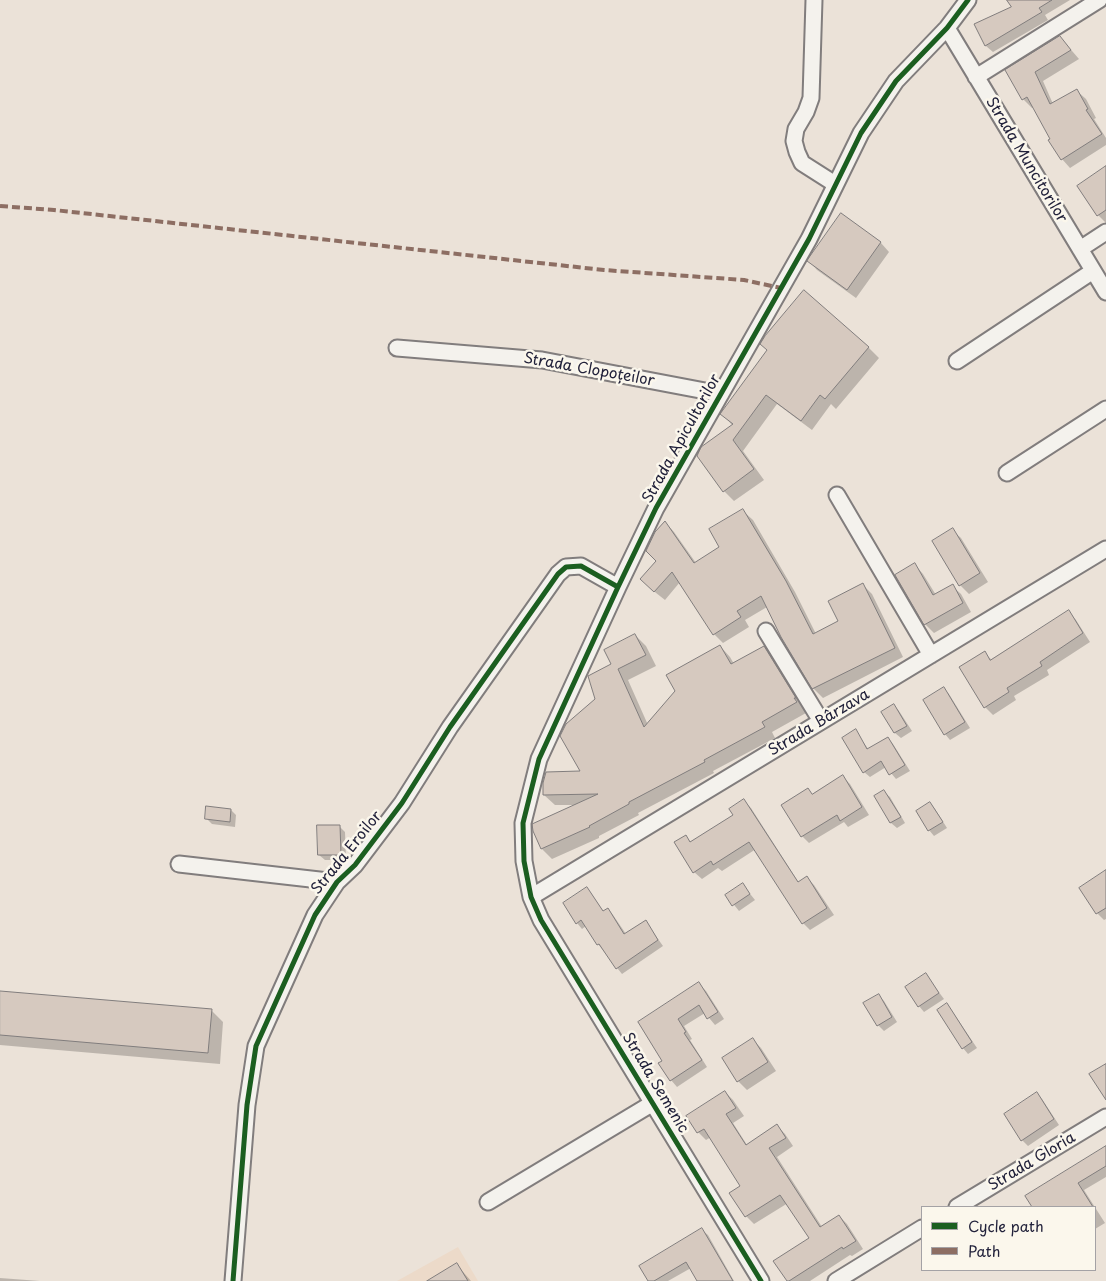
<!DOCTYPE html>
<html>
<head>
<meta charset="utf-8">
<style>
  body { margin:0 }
  #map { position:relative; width:1106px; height:1281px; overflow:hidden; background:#ebe2d8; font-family:"Playpen Sans",sans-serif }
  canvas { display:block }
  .legend { position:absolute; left:921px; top:1206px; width:175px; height:65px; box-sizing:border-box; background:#fbf7ec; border:1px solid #a4a2a5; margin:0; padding:6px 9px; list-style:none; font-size:15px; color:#22223b }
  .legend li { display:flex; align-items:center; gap:10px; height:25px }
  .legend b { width:25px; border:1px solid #a4a2a5 }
</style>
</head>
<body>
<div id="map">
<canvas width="1106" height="1281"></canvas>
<ul class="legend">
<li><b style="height:6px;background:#1b5e20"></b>Cycle path</li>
<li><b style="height:6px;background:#8d6e63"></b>Path</li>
</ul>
</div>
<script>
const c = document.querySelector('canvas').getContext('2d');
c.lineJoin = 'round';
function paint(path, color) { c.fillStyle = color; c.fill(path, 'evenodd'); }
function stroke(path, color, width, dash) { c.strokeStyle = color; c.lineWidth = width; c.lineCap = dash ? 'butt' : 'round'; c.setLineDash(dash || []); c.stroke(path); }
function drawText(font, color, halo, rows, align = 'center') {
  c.font = font + ' "Playpen Sans",sans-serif'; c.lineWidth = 5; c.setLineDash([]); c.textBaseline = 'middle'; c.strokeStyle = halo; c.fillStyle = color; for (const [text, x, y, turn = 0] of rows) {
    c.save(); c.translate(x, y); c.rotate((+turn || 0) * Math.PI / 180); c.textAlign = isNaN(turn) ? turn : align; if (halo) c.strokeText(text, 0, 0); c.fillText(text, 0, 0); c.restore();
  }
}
const built = new Path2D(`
  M 458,1247 L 478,1281 L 397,1281 Z`);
const shadow = new Path2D(`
  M 1008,0 L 1070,0 L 1045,15 L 1048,20 L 993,52 L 986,46 L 976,25 L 1013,7 Z
  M 1060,37 L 1079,59 L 1043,81 L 1053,104 L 1077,91 L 1086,99 L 1096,118 L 1094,119 L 1106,138 L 1106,145 L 1070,168 L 1062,159 L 1034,107 L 1032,108 L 1023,99 L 1007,70 Z
  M 1106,167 L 1106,223 L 1098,215 Z
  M 842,215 L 881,243 L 889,252 L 856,298 L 817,270 L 809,261 Z
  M 869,348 L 879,358 L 836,409 L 831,404 L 812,430 L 777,404 L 743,451 L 764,480 L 734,501 L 724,491 L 733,426 L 722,414 L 769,351 Z
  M 743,511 L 753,520 L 795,592 L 816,634 L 840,622 L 863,585 L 872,594 L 903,657 L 823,698 L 813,688 L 767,607 L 745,620 L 749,627 L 723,643 L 714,634 L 680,582 L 665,600 L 651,589 L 665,522 L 674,532 L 696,563 L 721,547 Z
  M 952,530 L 961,538 L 988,582 L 969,594 L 960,585 Z
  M 915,565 L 923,574 L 936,595 L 952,586 L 961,594 L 971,612 L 934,633 L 925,624 L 896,575 Z
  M 1069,612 L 1076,620 L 1090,642 L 1047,670 L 1049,675 L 1014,696 L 1016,700 L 993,715 L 985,707 L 984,653 L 992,660 Z
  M 635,635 L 646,646 L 656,666 L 628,680 L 648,725 L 720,646 L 730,657 L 734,664 L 764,647 L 775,658 L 805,708 L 804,709 L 806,713 L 772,732 L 775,738 L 713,771 L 714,773 L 638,813 L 639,815 L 599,836 L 599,838 L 552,859 L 542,849 L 577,805 L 555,805 L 544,795 L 583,772 L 597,699 L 613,664 Z
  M 944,689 L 949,694 L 970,728 L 950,740 L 945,734 Z
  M 894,705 L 899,711 L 912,731 L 901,738 L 895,733 L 883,712 Z
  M 855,731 L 869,750 L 887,738 L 893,744 L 910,771 L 896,779 L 886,767 L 870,777 L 864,772 Z
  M 843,777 L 850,784 L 869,815 L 848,827 L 844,822 L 809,843 L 802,836 L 808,790 L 813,795 Z
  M 884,792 L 890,797 L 905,823 L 897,828 L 891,823 L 876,797 Z
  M 744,801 L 751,808 L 799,883 L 807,878 L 814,885 L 834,915 L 810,930 L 803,923 L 756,849 L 722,871 L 718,868 L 702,879 L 694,872 L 685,836 L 692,843 L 735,815 Z
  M 930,803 L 935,809 L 947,828 L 934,836 L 929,830 Z
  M 231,810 L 236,815 L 235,827 L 212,824 L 206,818 Z
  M 339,826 L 345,832 L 346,860 L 325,860 L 319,855 Z
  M 1106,872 L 1106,919 L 1104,920 L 1097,913 L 1081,888 Z
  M 743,885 L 755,900 L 739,911 L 727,896 Z
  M 587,889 L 604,912 L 608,909 L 613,915 L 626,934 L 646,922 L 663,946 L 622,974 L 598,944 L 586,926 L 582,929 L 577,923 Z
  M 926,975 L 944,999 L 924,1012 L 919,1006 Z
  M 699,984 L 706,991 L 724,1019 L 715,1025 L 705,1013 L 684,1026 L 692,1039 L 690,1040 L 707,1067 L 677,1087 L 671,1080 L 664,1061 L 639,1023 Z
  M 0,992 L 211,1010 L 223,1022 L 220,1064 L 0,1045 Z
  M 878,995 L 884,1001 L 897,1022 L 884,1031 L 878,1025 Z
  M 947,1005 L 952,1011 L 977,1048 L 968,1054 L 963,1048 Z
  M 753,1040 L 761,1048 L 776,1071 L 747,1090 L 738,1081 L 724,1058 Z
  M 725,1092 L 733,1100 L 744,1116 L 733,1123 L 747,1145 L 777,1126 L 785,1134 L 793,1146 L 777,1157 L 822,1227 L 839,1216 L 847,1224 L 863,1249 L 852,1256 L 850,1255 L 810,1281 L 788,1281 L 810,1239 L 788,1203 L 754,1224 L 746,1216 L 731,1193 L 742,1186 L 711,1137 L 706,1140 L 698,1132 Z
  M 1037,1094 L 1042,1099 L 1059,1125 L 1028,1146 L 1022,1140 Z
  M 1106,1147 L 1106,1177 L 1084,1190 L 1105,1223 L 1095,1229 L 1095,1207 L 1033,1207 L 1027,1197 Z
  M 702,1230 L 708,1235 L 734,1281 L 699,1281 L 691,1268 L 668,1281 L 650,1281 Z
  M 457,1265 L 471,1281 L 430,1281 Z
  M 0,1278 L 40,1281 L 0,1281 Z`);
const building = new Path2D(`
  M 1007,0 L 1052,0 L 1039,8 L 1042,12 L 985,46 L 974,24 L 1011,7 Z
  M 1060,36 L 1071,50 L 1035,72 L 1050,104 L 1077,89 L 1088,109 L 1086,110 L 1102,134 L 1061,160 L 1048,140 L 1050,139 L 1027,97 L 1022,100 L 1005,70 Z
  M 1106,166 L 1106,210 L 1097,216 L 1077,186 Z
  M 841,213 L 881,242 L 847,290 L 807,261 Z
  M 804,290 L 869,347 L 825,399 L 820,395 L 801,421 L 766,395 L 733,440 L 754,469 L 723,492 L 697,456 L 701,447 L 733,424 L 720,414 L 767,350 L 760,344 L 765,336 Z
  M 743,509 L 786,581 L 813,634 L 838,621 L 828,601 L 863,583 L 895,648 L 812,689 L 781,637 L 761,596 L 737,611 L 741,617 L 713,635 L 672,572 L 654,592 L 640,579 L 656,561 L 646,551 L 655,532 L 665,521 L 694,563 L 719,547 L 709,529 Z
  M 953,528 L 980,573 L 959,586 L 932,541 Z
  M 915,563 L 933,595 L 953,584 L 963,603 L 924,625 L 895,575 Z
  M 1069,610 L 1083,633 L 1040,662 L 1042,666 L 1007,688 L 1009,692 L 984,708 L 959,667 L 985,651 L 990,660 Z
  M 635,634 L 646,655 L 618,669 L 644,727 L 675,691 L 666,675 L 720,645 L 731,664 L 764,646 L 796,698 L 794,698 L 797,702 L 762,722 L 765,727 L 704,760 L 705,762 L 629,802 L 629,804 L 589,826 L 590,827 L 541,849 L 533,831 L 532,824 L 598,794 L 543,795 L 543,783 L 546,772 L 580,771 L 560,736 L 566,724 L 595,699 L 588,676 L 611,664 L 604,650 Z
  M 944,687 L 965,722 L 944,735 L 923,700 Z
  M 894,704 L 907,726 L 894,733 L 881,712 Z
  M 856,729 L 867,749 L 888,737 L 905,765 L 889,775 L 881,761 L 863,773 L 842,738 Z
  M 843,775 L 862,807 L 840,821 L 837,815 L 801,837 L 781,805 L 808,788 L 812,794 Z
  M 884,790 L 901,817 L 890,823 L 874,796 Z
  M 744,799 L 798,882 L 807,876 L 827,908 L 802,924 L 749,842 L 713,865 L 711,861 L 693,873 L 674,842 L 686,835 L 690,842 L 733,815 L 729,809 Z
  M 930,802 L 943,822 L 928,831 L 916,811 Z
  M 206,806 L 231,809 L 230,822 L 205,819 Z
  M 317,825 L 340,825 L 341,855 L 318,855 Z
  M 1106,870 L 1106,908 L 1096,914 L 1079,888 Z
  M 743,883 L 750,894 L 732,906 L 725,895 Z
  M 587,887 L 603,911 L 608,908 L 624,934 L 646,920 L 658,940 L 616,969 L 599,944 L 597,945 L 581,920 L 576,924 L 563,903 Z
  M 926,973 L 939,993 L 918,1007 L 905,987 Z
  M 699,982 L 718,1012 L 707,1019 L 699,1005 L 678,1019 L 686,1032 L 684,1033 L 702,1060 L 670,1081 L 658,1063 L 662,1061 L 638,1022 Z
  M 0,991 L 212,1009 L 208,1053 L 0,1035 Z
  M 879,994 L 892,1017 L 877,1026 L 863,1003 Z
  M 947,1003 L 972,1042 L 962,1049 L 937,1010 Z
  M 753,1038 L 768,1062 L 737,1082 L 722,1058 Z
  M 1106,1064 L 1106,1100 L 1089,1074 Z
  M 725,1091 L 736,1108 L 726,1114 L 746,1145 L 777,1124 L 786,1138 L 769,1148 L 820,1227 L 839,1215 L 856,1241 L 843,1249 L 842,1247 L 789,1281 L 787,1281 L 773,1261 L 809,1238 L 780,1195 L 745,1217 L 729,1193 L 740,1186 L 704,1129 L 697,1133 L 686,1116 Z
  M 1037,1092 L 1054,1119 L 1021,1141 L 1004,1114 Z
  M 1106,1146 L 1106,1166 L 1078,1183 L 1093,1207 L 1032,1207 L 1025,1196 Z
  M 702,1228 L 733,1281 L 697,1281 L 686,1262 L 654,1281 L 648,1281 L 639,1266 Z
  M 457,1263 L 468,1281 L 427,1281 Z`);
const minor = new Path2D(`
  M 814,0 L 811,98 L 806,112 L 796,129 L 794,141 L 797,152 L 802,163 L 835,184
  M 947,28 L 1106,292
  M 976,77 L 1099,0
  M 1080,249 L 1106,232
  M 397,348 L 542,360 L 721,394
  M 957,361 L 1093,271
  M 1007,473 L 1106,409
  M 837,495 L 931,655
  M 766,631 L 821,721
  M 179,864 L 337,882
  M 531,897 L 1106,549
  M 488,1202 L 653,1103
  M 957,1207 L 1106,1117
  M 233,1281 L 247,1105 L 256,1046 L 315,915 L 337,882 L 355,865 L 402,803 L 450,727 L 558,574 L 566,567 L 581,566 L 618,587
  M 761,1281 L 541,920 L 531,897 L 524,861 L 523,823 L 539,759 L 618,587 L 656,508 L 809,239 L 861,133 L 896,81 L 947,28 L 968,0
  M 836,1281 L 922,1228`);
const quiet = new Path2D(`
  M 0,206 L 54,210 L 604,270 L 744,280 L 781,288`);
const cycleway = new Path2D(`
  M 233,1281 L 247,1105 L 256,1046 L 315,915 L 337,882 L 355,865 L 402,803 L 450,727 L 558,574 L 566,567 L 581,566 L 618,587
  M 761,1281 L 541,920 L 531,897 L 524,861 L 523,823 L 539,759 L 618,587 L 656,508 L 809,239 L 861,133 L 896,81 L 947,28 L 968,0`);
const streetNames = [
  ["Strada Muncitorilor",1026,160,59],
  ["Strada Clopoțeilor",589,370,10],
  ["Strada Apicultorilor",682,439,-61],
  ["Strada Bârzava",819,723,-31],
  ["Strada Eroilor",347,853,-51],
  ["Strada Semenic",655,1083,59],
  ["Strada Gloria",1032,1162,-31]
];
paint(built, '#ecdac9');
paint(shadow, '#0003');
paint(building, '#d6c9bf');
stroke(building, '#817d7d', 1);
stroke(minor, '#817d7d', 19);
stroke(minor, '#f4f2ed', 15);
stroke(quiet, '#8d6e63', 4, [8, 4]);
stroke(cycleway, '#1b5e20', 5);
drawText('15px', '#22223b', '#fbf7ec', streetNames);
</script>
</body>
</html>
